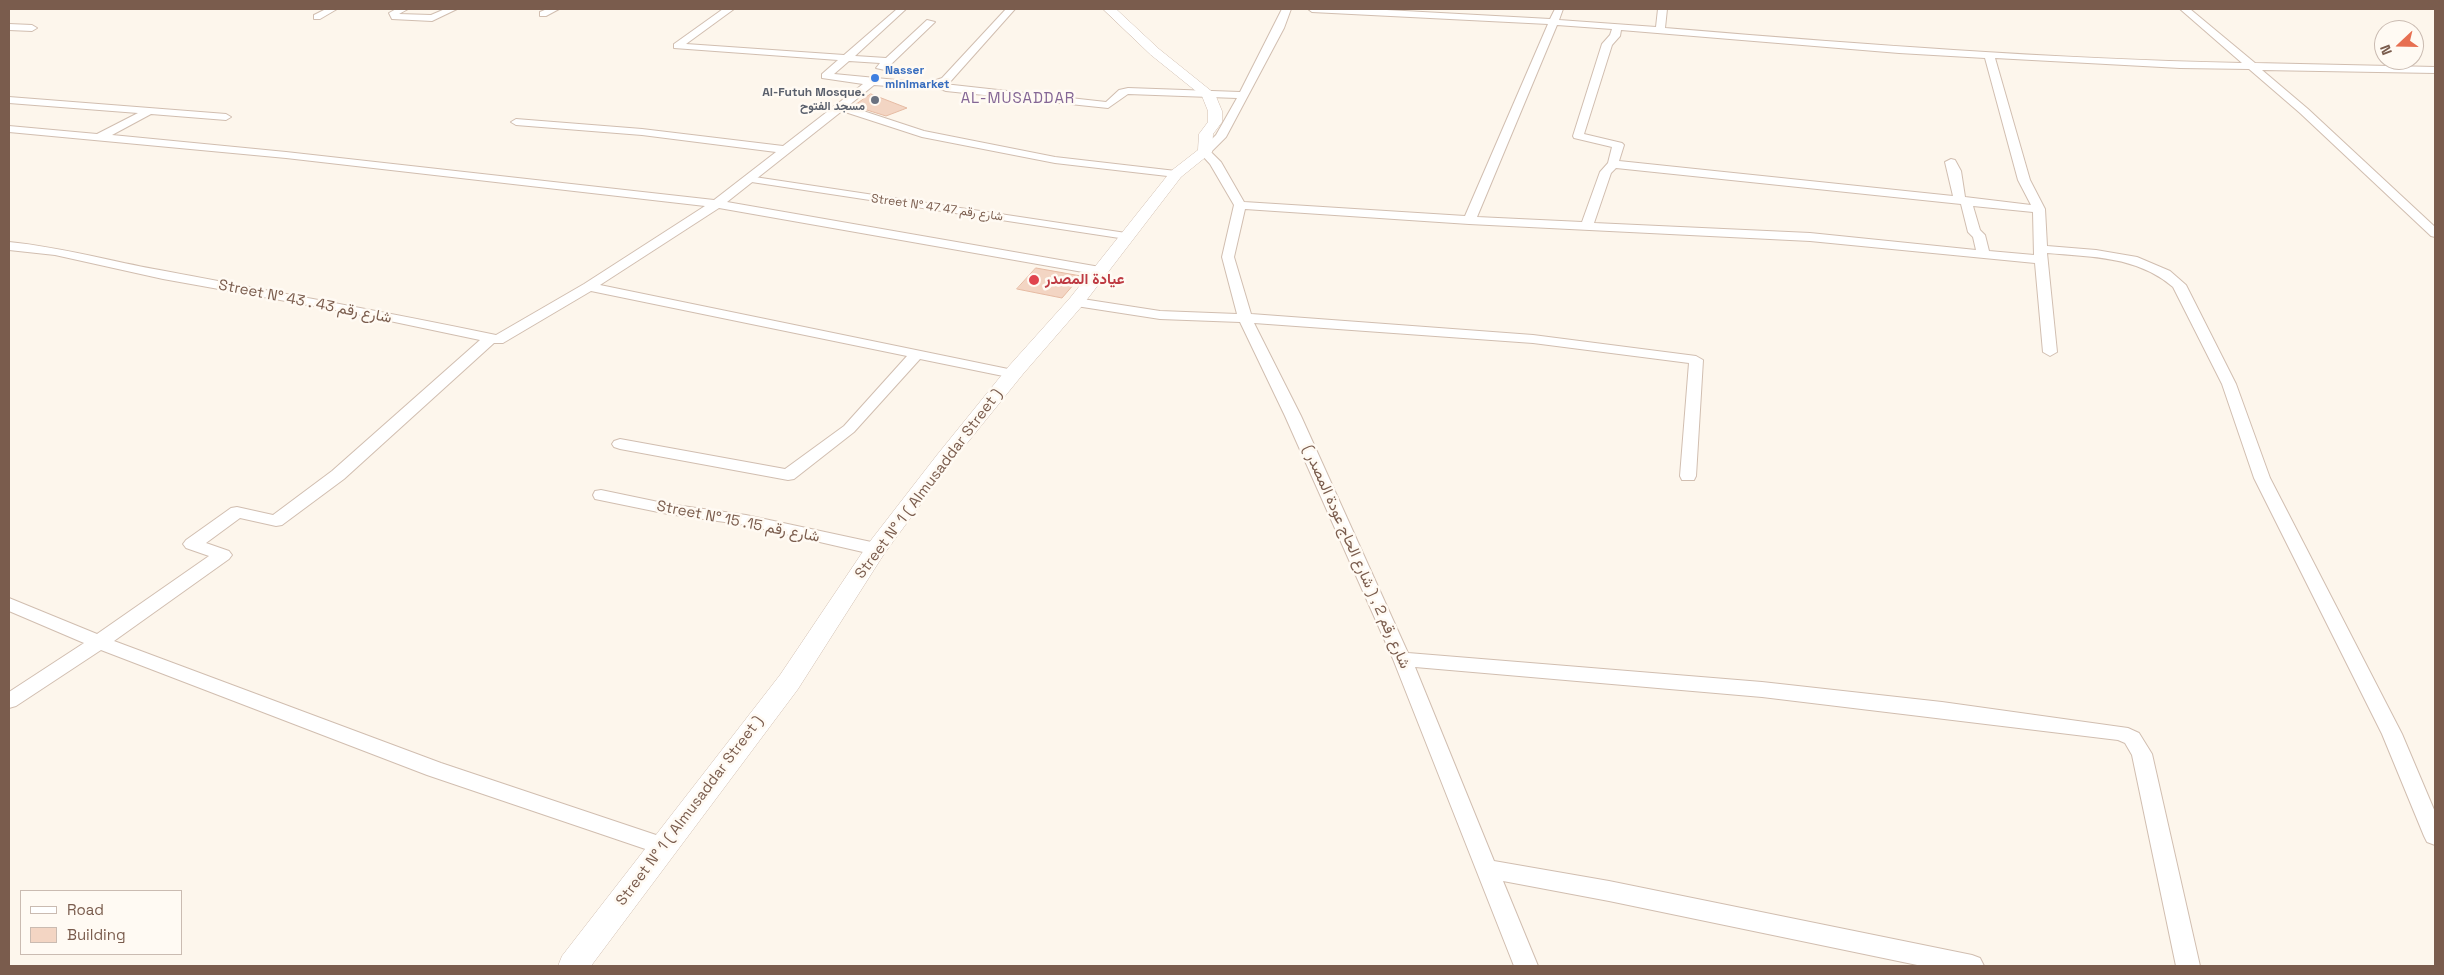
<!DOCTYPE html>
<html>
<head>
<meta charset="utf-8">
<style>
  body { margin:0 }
  #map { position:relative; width:2444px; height:975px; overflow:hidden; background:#fdf6ec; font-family:"Space Grotesk",sans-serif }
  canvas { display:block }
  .frame { position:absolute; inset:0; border:10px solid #7a5c4d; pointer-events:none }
  .legend { position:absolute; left:20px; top:890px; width:162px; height:65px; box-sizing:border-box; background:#fffaf3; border:1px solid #cabbb1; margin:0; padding:6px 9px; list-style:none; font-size:15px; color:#7a5c4d }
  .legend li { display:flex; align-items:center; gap:10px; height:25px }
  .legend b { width:25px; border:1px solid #cabbb1 }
  .north { position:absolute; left:2374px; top:20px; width:50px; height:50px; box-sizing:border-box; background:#fffaf3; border:1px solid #cabbb1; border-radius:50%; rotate:249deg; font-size:14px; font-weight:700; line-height:20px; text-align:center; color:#7a5c4d }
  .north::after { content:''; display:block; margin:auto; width:18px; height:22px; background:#e76f51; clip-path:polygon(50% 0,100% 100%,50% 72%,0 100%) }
</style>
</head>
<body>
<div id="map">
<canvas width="2444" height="975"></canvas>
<div class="frame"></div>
<ul class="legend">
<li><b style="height:6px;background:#fff"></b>Road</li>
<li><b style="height:14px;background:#f3d5c3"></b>Building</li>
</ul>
<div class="north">N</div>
</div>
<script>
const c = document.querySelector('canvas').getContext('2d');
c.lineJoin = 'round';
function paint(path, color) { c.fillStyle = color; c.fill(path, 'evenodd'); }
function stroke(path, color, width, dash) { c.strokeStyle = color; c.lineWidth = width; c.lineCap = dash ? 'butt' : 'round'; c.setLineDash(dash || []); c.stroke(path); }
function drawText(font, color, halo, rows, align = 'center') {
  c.font = font + ' "Space Grotesk",Vazirmatn,sans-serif'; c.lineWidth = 5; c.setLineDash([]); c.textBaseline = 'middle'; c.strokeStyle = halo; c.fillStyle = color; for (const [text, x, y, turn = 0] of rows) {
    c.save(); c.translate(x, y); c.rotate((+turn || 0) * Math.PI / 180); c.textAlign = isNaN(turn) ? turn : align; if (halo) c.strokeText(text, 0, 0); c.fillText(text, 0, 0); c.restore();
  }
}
const building = new Path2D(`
  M 871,94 L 907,108 L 886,116 L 854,106 Z
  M 1036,268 L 1081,276 L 1062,298 L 1017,289 Z`);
const pedestrian = new Path2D(`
  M 748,176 L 1126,233 L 1131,236 L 1126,239 L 745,181 L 745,177 Z`);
const minor = new Path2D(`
  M 326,9 L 337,9 L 320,19 L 314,19 L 314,15 Z
  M 396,9 L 408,9 L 399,14 L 431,15 L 445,9 L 457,9 L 432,21 L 392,19 L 389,13 Z
  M 547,9 L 559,9 L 546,16 L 540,16 L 540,12 Z
  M 723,9 L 734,9 L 686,44 L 844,55 L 897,9 L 906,9 L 855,56 L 886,58 L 927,20 L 935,22 L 885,70 L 876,68 L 880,63 L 849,61 L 834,74 L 928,83 L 942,78 L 1006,9 L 1015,9 L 950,82 L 944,84 L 1106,102 L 1119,90 L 1128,88 L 1240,92 L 1282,9 L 1291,9 L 1284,28 L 1226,137 L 1211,152 L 1221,162 L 1244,202 L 1465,216 L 1548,24 L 1312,12 L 1308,9 L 1368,9 L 1550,19 L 1555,9 L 1563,9 L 1559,20 L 1656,27 L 1658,9 L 1667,9 L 1665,28 C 1857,44 2050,59 2242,63 L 2180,9 L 2190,9 L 2255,63 L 2435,67 L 2435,73 L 2262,70 L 2308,109 L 2435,227 L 2435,237 L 2431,236 L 2300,113 L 2249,69 L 2180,68 L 1995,58 L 2030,180 L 2045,209 L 2047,246 L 2096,250 L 2137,257 L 2170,271 L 2186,285 L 2236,384 L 2270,478 L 2402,734 L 2435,812 L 2435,845 L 2427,842 L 2424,836 L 2382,734 L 2254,478 L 2222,384 L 2173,287 C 2137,256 2092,257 2047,253 L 2057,352 L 2050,356 L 2043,352 L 2035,263 L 1810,241 L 1469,224 L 1245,209 L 1234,257 L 1251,314 L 1533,335 L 1696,356 L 1703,360 L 1696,476 L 1694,480 L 1682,480 L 1680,476 L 1689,363 L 1533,343 L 1254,323 L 1301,416 L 1408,653 L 1762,682 L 1942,702 L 2128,728 L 2139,733 L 2152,754 L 2200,966 L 2176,966 L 2132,755 L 2125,743 L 2118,740 L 1762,697 L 1415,667 L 1494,861 L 1609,881 L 1972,955 L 1980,958 L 1984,966 L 1922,966 L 1609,901 L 1503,881 L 1538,966 L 1514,966 L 1393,659 L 1285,416 L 1240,322 L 1160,319 L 1076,306 L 1069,302 L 1076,298 L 1160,311 L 1237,314 L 1222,257 L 1234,205 L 1210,164 L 1199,152 L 1216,135 L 1237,98 L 1128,94 L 1108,108 L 946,91 L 935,87 L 929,89 L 874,85 L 848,106 L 924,131 L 1055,157 L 1176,171 L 1182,174 L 1176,177 L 1055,163 L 922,137 L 842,111 L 727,202 L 1100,267 L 1106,271 L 1100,275 L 719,208 L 600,285 L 1013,370 L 1020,374 L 1018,377 L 1013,378 L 920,359 L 854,432 L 794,479 L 788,480 L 620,449 L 614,447 L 612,444 L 614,441 L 620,439 L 785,469 L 844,426 L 907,356 L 591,291 L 503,343 L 494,343 L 344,479 L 282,525 L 276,526 L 240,518 L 206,543 L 229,551 L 232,555 L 229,559 L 114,641 L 441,763 L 671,840 L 674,846 L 671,852 L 663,855 L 427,775 L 101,650 L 16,706 L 9,708 L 9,692 L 84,643 L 9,611 L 9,598 L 97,634 L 209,556 L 186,548 L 183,544 L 186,540 L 231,508 L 237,507 L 273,515 L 332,471 L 480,340 L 347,312 L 163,279 L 55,255 L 9,250 L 9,242 C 62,247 113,262 165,271 C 275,292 386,312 496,335 L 584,284 L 705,206 L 286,158 L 9,132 L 9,126 L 97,134 L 138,113 L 9,103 L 9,97 L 226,114 L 231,117 L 226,120 L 151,114 L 112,135 L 286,152 L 714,200 L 776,152 L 642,135 L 516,125 L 511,122 L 516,119 L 642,129 L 783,146 L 863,84 L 822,78 L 822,74 L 838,60 L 674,48 L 674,44 ZM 1557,25 L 1612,29 L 1610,35 L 1602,44 L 1573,136 L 1574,138 L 1612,147 L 1608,163 L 1600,172 L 1582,222 L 1477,217 ZM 1621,30 L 1899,53 L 1985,58 L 2018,180 L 2031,205 L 1965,197 L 1961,171 L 1955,160 L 1951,159 L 1945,162 L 1953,196 L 1619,161 L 1624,145 L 1622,143 L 1584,134 L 1612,45 L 1620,36 ZM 1616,168 L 1961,204 L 1968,232 L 1973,237 L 1976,250 L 1810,233 L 1594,223 L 1611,173 ZM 1973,206 L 2033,212 L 2034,255 L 1989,251 L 1985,235 L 1980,230 Z
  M 9,24 L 32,25 L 37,28 L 32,31 L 9,30 Z
  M 601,490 L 668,504 L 746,515 L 876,543 L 882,545 L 885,549 L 882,553 L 876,555 L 746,525 L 668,514 L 595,499 L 593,495 L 595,491 Z`);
const tertiary = new Path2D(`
  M 1103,9 L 1116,9 L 1159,49 L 1215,94 L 1222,111 L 1222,122 L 1213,134 L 1212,152 L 1181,177 L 1082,306 L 1023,374 L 951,463 L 884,554 L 798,689 L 591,966 L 558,966 L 562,956 L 780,675 L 868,544 L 937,455 L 1009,366 L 1070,298 L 1171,171 L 1198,150 L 1199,134 L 1208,122 L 1208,111 L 1202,96 L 1151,55 Z`);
const markers = [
  [875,78,5,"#3f7fe0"],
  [875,100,5,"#6b7280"],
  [1034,280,6,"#e0444e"]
];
const farShopnames = [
  ["Nasser",885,71],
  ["minimarket",885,85]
];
const farWorshipnames = [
  ["Al-Futuh Mosque.",865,93],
  ["مسجد الفتوح",865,107]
];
const farStreetnames = [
  ["Street N° 47 شارع رقم 47",937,208,8]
];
const farQuarternames = [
  ["AL-MUSADDAR",1018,99]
];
const healthNames = [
  ["عيادة المصدر",1045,280]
];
const streetNames = [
  ["Street N° 43 . شارع رقم 43",305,302,11],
  ["Street N° 1 ( Almusaddar Street )",929,484,-53],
  ["Street N° 15 .شارع رقم 15",738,522,11],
  ["شارع رقم 2 , ( شارع الحاج عودة المصدر )",1356,557,66],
  ["Street N° 1 ( Almusaddar Street )",690,811,-53]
];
paint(building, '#f3d5c3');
stroke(building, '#e6bba3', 1);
stroke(pedestrian, '#d1beb0', 2);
stroke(minor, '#d1beb0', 2);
stroke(tertiary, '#d1beb0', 1);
paint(pedestrian, '#fff');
paint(minor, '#fff');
paint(tertiary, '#fff');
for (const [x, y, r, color] of markers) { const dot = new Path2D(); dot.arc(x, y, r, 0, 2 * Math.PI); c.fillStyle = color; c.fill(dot); stroke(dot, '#fffaf3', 2); }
drawText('bold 12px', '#366cbe', '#fffaf3', farShopnames, 'left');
drawText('bold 12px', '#5b616d', '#fffaf3', farWorshipnames, 'right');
drawText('12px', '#7a5c4d', '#fffaf3', farStreetnames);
c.letterSpacing = '1px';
drawText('15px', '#846695', '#fffaf3', farQuarternames);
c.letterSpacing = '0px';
drawText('bold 15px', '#be3a42', '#fffaf3', healthNames, 'left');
drawText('15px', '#7a5c4d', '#fffaf3', streetNames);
</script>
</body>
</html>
